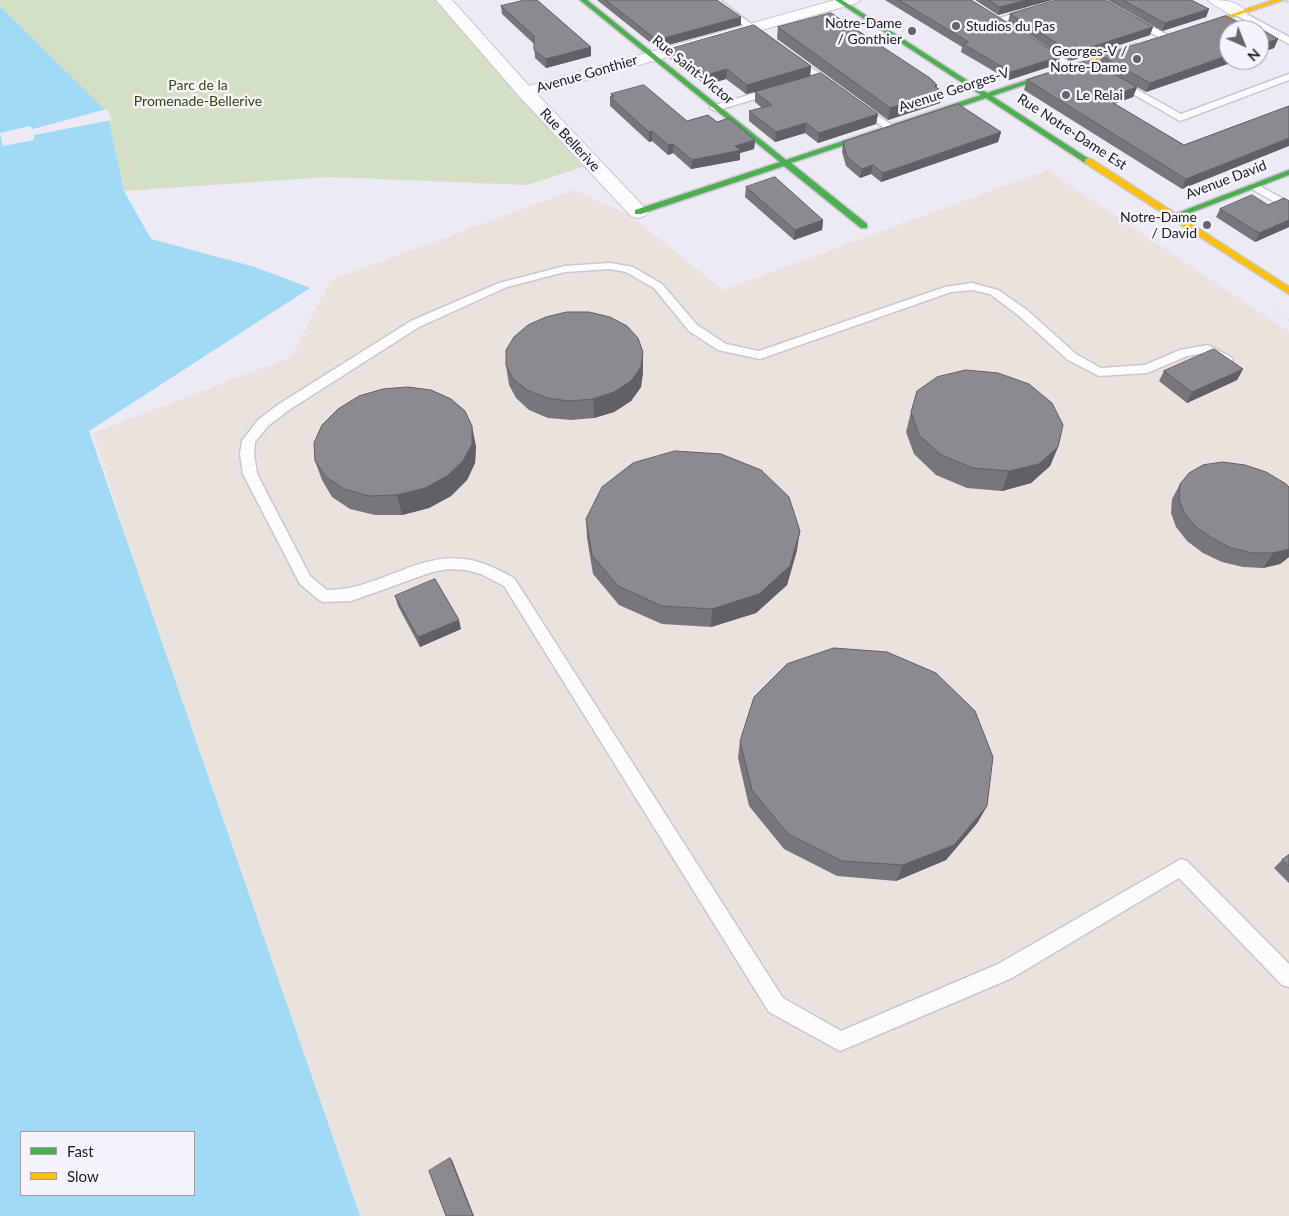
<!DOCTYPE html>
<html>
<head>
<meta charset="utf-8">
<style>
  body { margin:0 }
  #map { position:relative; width:1289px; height:1216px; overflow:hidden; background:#ede9f5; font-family:Lato,sans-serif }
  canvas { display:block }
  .legend { position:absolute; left:20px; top:1131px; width:175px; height:65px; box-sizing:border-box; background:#f7f3fc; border:1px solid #a19da6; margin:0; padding:6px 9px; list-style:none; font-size:15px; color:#1f1c24 }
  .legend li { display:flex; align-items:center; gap:10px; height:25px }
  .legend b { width:25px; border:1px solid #a19da6 }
  .north { position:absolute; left:1219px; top:20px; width:50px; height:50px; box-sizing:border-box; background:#f7f3fc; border:1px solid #a19da6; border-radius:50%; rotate:136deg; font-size:14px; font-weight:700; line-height:20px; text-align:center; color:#1f1c24 }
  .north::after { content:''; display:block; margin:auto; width:18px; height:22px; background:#67646d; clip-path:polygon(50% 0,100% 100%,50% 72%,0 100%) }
</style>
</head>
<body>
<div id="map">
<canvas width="1289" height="1216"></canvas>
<ul class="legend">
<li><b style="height:6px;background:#4caf50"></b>Fast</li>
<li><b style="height:6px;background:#ffc107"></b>Slow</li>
</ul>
<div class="north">N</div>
</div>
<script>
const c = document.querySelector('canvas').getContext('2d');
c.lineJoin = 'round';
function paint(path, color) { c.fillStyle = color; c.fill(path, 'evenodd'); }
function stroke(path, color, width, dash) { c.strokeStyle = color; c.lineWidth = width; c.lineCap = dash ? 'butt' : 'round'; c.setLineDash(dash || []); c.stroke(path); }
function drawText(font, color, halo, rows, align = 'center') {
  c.font = font + ' Lato,sans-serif'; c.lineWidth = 5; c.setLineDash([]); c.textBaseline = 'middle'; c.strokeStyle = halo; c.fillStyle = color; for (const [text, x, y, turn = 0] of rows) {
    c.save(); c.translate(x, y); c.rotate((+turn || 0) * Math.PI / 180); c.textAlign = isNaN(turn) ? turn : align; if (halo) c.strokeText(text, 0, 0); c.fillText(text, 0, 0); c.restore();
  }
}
const commercial = new Path2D(`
  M 1047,170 L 1289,332 L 1289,1216 L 360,1216 L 205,785 L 93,433 L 291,357 L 331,280 L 574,190 L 631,216 L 723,290 Z`);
const green = new Path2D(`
  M 0,0 L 438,0 L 583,167 L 527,185 L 328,177 L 124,191 L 107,112 L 0,16 Z`);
const water = new Path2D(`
  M 0,6 L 107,112 L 124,191 L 151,239 L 255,267 L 310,288 L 89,431 L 360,1216 L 0,1216 ZM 21,1132 L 194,1132 L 194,1195 L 21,1195 Z`);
const pier = new Path2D(`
  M 107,109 L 112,120 L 34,135 L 34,140 L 3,146 L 0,133 L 30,126 L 33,129 Z`);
const pathFar1 = new Path2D(`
  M 105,0 L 111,3 L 124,18 L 107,46 L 113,72 L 175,132 L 190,142 L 207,147 L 237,145 L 298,134 L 354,114 L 430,83 L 464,79 L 487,84`);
const path = new Path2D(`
  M 1274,312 L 1289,321`);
const lane = new Path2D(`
  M 711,0 L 720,0 L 768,37 L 764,40 L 761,39 Z
  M 1027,9 L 1031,12 L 1030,14 L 998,23 L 994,20 Z
  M 1239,10 L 1289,37 L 1289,44 L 1236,15 L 1236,11 Z
  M 1136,18 L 1168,35 L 1169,37 L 1165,40 L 1162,39 L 1133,23 L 1133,19 Z
  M 1043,46 L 1046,47 L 1077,67 L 1072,70 L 1069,69 L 1040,51 L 1040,47 Z
  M 795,56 L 836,85 L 836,89 L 830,89 L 792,61 L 792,57 Z
  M 1289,74 L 1289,80 L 1180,121 L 1112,82 L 1114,80 L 1120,80 L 1181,114 Z
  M 775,87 L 780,90 L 778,92 L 715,111 L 710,108 L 712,106 Z
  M 862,105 L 892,125 L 892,129 L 886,129 L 859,110 L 859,106 Z
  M 1254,183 L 1289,202 L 1289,210 L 1250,188 L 1249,186 Z
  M 610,263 L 633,267 L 662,284 L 697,325 L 726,344 L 759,351 L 945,287 L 972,283 L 998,290 L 1027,310 L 1076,354 L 1101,368 L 1145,365 L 1180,350 L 1208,345 L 1231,357 L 1233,360 L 1227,364 L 1206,353 L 1187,356 L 1147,373 L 1099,376 L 1068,360 L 1019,316 L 990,294 L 972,290 L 951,292 L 760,359 L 718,350 L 689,331 L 654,288 L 626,272 L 610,269 L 565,272 L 507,287 L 419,327 L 289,410 L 268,426 L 255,442 L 254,454 L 257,474 L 310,576 L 327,590 C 376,591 416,553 464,559 C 482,561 499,570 514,578 L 783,998 L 841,1031 L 998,964 L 1181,859 L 1187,861 L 1289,964 L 1289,987 L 1282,985 L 1179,878 L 1012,978 L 840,1051 L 769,1012 L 504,586 L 481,574 L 466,570 L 448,569 L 432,572 L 351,601 L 324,602 L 319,600 L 300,584 L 243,474 L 240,454 L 242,441 L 258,420 L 279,404 L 411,321 L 499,283 L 565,266 Z`);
const street = new Path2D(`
  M 436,0 L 452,0 L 529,86 L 835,0 L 860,0 L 857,3 L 537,94 L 645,208 L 648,212 L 645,216 L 638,218 L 631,216 L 519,96 Z
  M 1208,0 C 1222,0 1238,0 1247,13 L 1245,16 L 1233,16 L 1211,3 Z`);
const fast = new Path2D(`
  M 580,0 L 587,0 L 786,160 L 981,95 L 835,0 L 842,0 L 987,93 L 1049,73 L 1053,73 L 1053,75 L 992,96 L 1092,161 L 1085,163 L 986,98 L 791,163 L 867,224 L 867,228 L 861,228 L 784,166 L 641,214 L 635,214 L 635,210 L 780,162 Z
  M 1289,170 L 1289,175 L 1177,218 L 1170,216 Z`);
const slow = new Path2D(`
  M 1274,0 L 1283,0 L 1193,30 L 1188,29 Z
  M 1136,44 L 1139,46 L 1138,47 L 1053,75 L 1048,74 Z
  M 1085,159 L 1091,159 L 1289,287 L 1289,294 L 1085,163 Z`);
const rail = new Path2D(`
  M 1284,0 L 1289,3`);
const wall = new Path2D(`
  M 597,0 L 717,0 L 741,25 L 657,48 Z
  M 885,0 L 971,0 L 1058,64 L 1009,80 L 961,52 L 962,47 Z
  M 975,0 L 1052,0 L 998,15 Z
  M 1107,0 L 1191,0 L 1209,9 L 1206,17 L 1162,31 Z
  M 501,6 L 591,47 L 591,56 L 546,68 L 535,58 L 534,44 L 502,14 Z
  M 1010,14 L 1153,27 L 1150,35 L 1070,61 L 1008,22 Z
  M 1242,24 L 1278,39 L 1274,48 L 1146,92 L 1137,87 L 1133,97 L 1114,104 L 1184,145 L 1289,106 L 1182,189 L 1024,90 L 1027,80 L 1098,65 L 1101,56 Z
  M 778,27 L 937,87 L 940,103 L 888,120 L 777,39 Z
  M 670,49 L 811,66 L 810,76 L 878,114 L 876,124 L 818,143 L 805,133 L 775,142 L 749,121 L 749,111 L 762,108 L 755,102 L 755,92 L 746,94 L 726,79 L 706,85 L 669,58 Z
  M 611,94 L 687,121 L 717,122 L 755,140 L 754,149 L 740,153 L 740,160 L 691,169 L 673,153 L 668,155 L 652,141 L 649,142 L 610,106 L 610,97 L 611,97 Z
  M 1001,132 L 998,142 L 881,182 L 871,174 L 860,178 L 846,166 L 842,152 L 843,142 Z
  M 746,187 L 823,220 L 822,230 L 794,240 L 745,197 Z
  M 1289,201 L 1289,227 L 1255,242 L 1216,217 L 1220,209 L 1268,205 Z
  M 506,365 L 643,372 L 641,387 L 631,401 L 614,412 L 594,418 L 571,420 L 548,418 L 529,410 L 516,398 L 509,385 Z
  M 1243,369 L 1237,380 L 1187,403 L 1159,381 L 1164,371 Z
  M 911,412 L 1058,447 L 1050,466 L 1031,483 L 1002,491 L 967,488 L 936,475 L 914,454 L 906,432 Z
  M 476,446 L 475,463 L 467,480 L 451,496 L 429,508 L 402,515 L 375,515 L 350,509 L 332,497 L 322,480 L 315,461 Z
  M 1180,484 L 1289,487 L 1289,557 L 1280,564 L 1263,568 L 1243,567 L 1222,562 L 1203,553 L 1187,541 L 1176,527 L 1171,513 L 1172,499 Z
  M 586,519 L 797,550 L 787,585 L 756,613 L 711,627 L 662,624 L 619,605 L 593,574 L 587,538 Z
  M 395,596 L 461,629 L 420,647 L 398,606 Z
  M 740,741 L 978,822 L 946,860 L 896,881 L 837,876 L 784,849 L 749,806 L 738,758 Z
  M 1289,855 L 1289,883 L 1274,868 L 1282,860 Z`);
const shadedWall = new Path2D(`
  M 1026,0 L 1052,0 L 998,15 L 1000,7 Z
  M 1209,9 L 1206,17 L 1162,31 L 1165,23 Z
  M 741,17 L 741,25 L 657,48 L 657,40 Z
  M 1153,27 L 1150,35 L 1070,61 L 1073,53 Z
  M 1278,39 L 1274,48 L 1259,53 L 1259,45 Z
  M 591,47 L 591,56 L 546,68 L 546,59 Z
  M 1229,55 L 1229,60 L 1239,60 L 1146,92 L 1150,83 Z
  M 1061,56 L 1058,64 L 1009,80 L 1011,72 Z
  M 811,66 L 810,76 L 746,94 L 747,85 Z
  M 727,69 L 726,79 L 706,85 L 706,75 Z
  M 937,85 L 935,93 L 942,91 L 940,103 L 888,120 L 890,108 Z
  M 1137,87 L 1133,97 L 1102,108 L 1105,98 Z
  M 878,114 L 876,124 L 818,143 L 819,133 Z
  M 806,123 L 805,133 L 775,142 L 776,132 Z
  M 652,131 L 652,141 L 649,142 L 649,132 Z
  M 1001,132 L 998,142 L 881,182 L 883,173 Z
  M 1289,138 L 1289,146 L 1182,189 L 1186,179 Z
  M 755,140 L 754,149 L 740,153 L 740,160 L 691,169 L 692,160 Z
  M 673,144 L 673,153 L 668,155 L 668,145 Z
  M 873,165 L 871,174 L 860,178 L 862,169 Z
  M 823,220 L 822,230 L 794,240 L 795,230 Z
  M 1289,220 L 1289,227 L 1255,242 L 1259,233 Z
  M 643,352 L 643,372 L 641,387 L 631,401 L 614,412 L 594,418 L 593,399 Z
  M 1243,369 L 1237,380 L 1187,403 L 1192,392 Z
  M 472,426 L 476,446 L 475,463 L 467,480 L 451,496 L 429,508 L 402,515 L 397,495 Z
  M 1058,447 L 1050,466 L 1031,483 L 1002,491 L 1009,471 Z
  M 800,531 L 797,550 L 787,585 L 756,613 L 711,627 L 712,609 Z
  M 1289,549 L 1289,557 L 1280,564 L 1263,568 L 1273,553 Z
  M 459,620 L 461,629 L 420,647 L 418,637 Z
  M 987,806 L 978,822 L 946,860 L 896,881 L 903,865 Z
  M 450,1158 L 452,1160 L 474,1216 L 473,1216 Z`);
const building = new Path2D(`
  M 525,0 L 537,0 L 591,47 L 546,59 L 534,50 L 534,36 L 501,6 Z
  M 606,0 L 717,0 L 741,17 L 657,40 Z
  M 899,0 L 971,0 L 1061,56 L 1011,72 L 963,44 L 968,42 Z
  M 989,0 L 1026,0 L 1000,7 Z
  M 1056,0 L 1105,0 L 1153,27 L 1073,53 L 1010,14 Z
  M 1123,0 L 1191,0 L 1209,9 L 1165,23 Z
  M 831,13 L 930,78 L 937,85 L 934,86 L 942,91 L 890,108 L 778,27 Z
  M 1226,16 L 1242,24 L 1249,22 L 1278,39 L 1259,45 L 1259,30 L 1229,30 L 1229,55 L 1150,83 L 1101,56 Z
  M 754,25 L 811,66 L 747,85 L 727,69 L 706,75 L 670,49 Z
  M 1089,60 L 1137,87 L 1105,98 L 1184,145 L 1289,106 L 1289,138 L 1186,179 L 1027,80 Z
  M 821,73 L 878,114 L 819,133 L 806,123 L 776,132 L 749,111 L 772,105 L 755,92 Z
  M 644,85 L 687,121 L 708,115 L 717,122 L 729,118 L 755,140 L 735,146 L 741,150 L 692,160 L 673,144 L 668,145 L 652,131 L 649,132 L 610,97 L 614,96 L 611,94 Z
  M 958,104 L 1001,132 L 883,173 L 873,165 L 862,169 L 847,157 L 843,142 Z
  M 775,177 L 823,220 L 795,230 L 746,187 Z
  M 1252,195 L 1268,205 L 1284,198 L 1289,201 L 1289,220 L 1259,233 L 1220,209 Z
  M 567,312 L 589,312 L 610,317 L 627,326 L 638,338 L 643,352 L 641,367 L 631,381 L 614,392 L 593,399 L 569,401 L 547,398 L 527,390 L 513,379 L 506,365 L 506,350 L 514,337 L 528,325 L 546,317 Z
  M 1214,349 L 1243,369 L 1192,392 L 1164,371 Z
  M 966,370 L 998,373 L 1029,384 L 1052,403 L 1063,425 L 1058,447 L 1039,464 L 1009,471 L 973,468 L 941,455 L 919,435 L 911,412 L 917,391 L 937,377 Z
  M 408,387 L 431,390 L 451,399 L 465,411 L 472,426 L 472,444 L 463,461 L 447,476 L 425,488 L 397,495 L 369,496 L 344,489 L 326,477 L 315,461 L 314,443 L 322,425 L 338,409 L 359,396 L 383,389 Z
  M 675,451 L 721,454 L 761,470 L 789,497 L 800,531 L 790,566 L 759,594 L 712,609 L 662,606 L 618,586 L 592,555 L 586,519 L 602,487 L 633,463 Z
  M 1223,462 L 1245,465 L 1266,472 L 1286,484 L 1289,487 L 1289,549 L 1273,553 L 1253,553 L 1231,548 L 1212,538 L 1195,526 L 1184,513 L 1179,499 L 1180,484 L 1189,473 L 1203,465 Z
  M 435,579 L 459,620 L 418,637 L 395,596 Z
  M 834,648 L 887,652 L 936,673 L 975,711 L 993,757 L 987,806 L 954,845 L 903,865 L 842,861 L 788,834 L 752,790 L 740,741 L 754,697 L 787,664 Z
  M 1289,855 L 1289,866 L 1282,860 Z
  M 450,1158 L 473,1216 L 446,1216 L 429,1171 Z`);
const markers = [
  [956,26,5,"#67646d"],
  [912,31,5,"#67646d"],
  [1137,59,5,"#67646d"],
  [1066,95,5,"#67646d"],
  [1207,225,5,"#67646d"]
];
const farPoinames = [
  ["Notre-Dame",902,23],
  ["/ Gonthier",902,39],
  ["Studios du Pas",966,26,"left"],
  ["Georges-V /",1127,51],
  ["Notre-Dame",1127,67],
  ["Le Relai",1076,95,"left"],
  ["Notre-Dame",1197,217],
  ["/ David",1197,233]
];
const farStreetnames = [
  ["Rue Saint-Victor",693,70,39],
  ["Avenue Gonthier",587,74,-16],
  ["Avenue Georges-V",954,90,-18],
  ["Rue Notre-Dame Est",1072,132,33],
  ["Rue Bellerive",570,140,47],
  ["Avenue David",1226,180,-21]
];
const farParknames = [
  ["Parc de la",198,85],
  ["Promenade-Bellerive",198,101]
];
paint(commercial, '#eae2dc');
paint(green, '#d4e0c6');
paint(water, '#a1daf5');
paint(pier, '#ede9f5');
stroke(lane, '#cac7d0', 3);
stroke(street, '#cac7d0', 2);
stroke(fast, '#cac7d0', 3);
stroke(slow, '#cac7d0', 3);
stroke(pathFar1, '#dbdadd', 2, [0.5, 2.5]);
stroke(path, '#dbdadd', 2.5, [1, 3]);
paint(lane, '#fcfcfe');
paint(street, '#fcfcfe');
paint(fast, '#4caf50');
paint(slow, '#ffc107');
stroke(rail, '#d1d0d3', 2.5, [5, 2.5]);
paint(wall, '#78767d');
paint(shadedWall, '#626066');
paint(building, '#8c8991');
stroke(building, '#626066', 1);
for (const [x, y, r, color] of markers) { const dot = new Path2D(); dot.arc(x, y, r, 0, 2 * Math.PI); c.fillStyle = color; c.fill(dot); stroke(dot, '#f7f3fc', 2); }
drawText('14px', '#1f1c24', '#f7f3fc', farPoinames, 'right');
drawText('14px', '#1f1c24', '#f7f3fc', farStreetnames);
drawText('14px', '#34490c', '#f7f3fc', farParknames);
</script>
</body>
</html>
